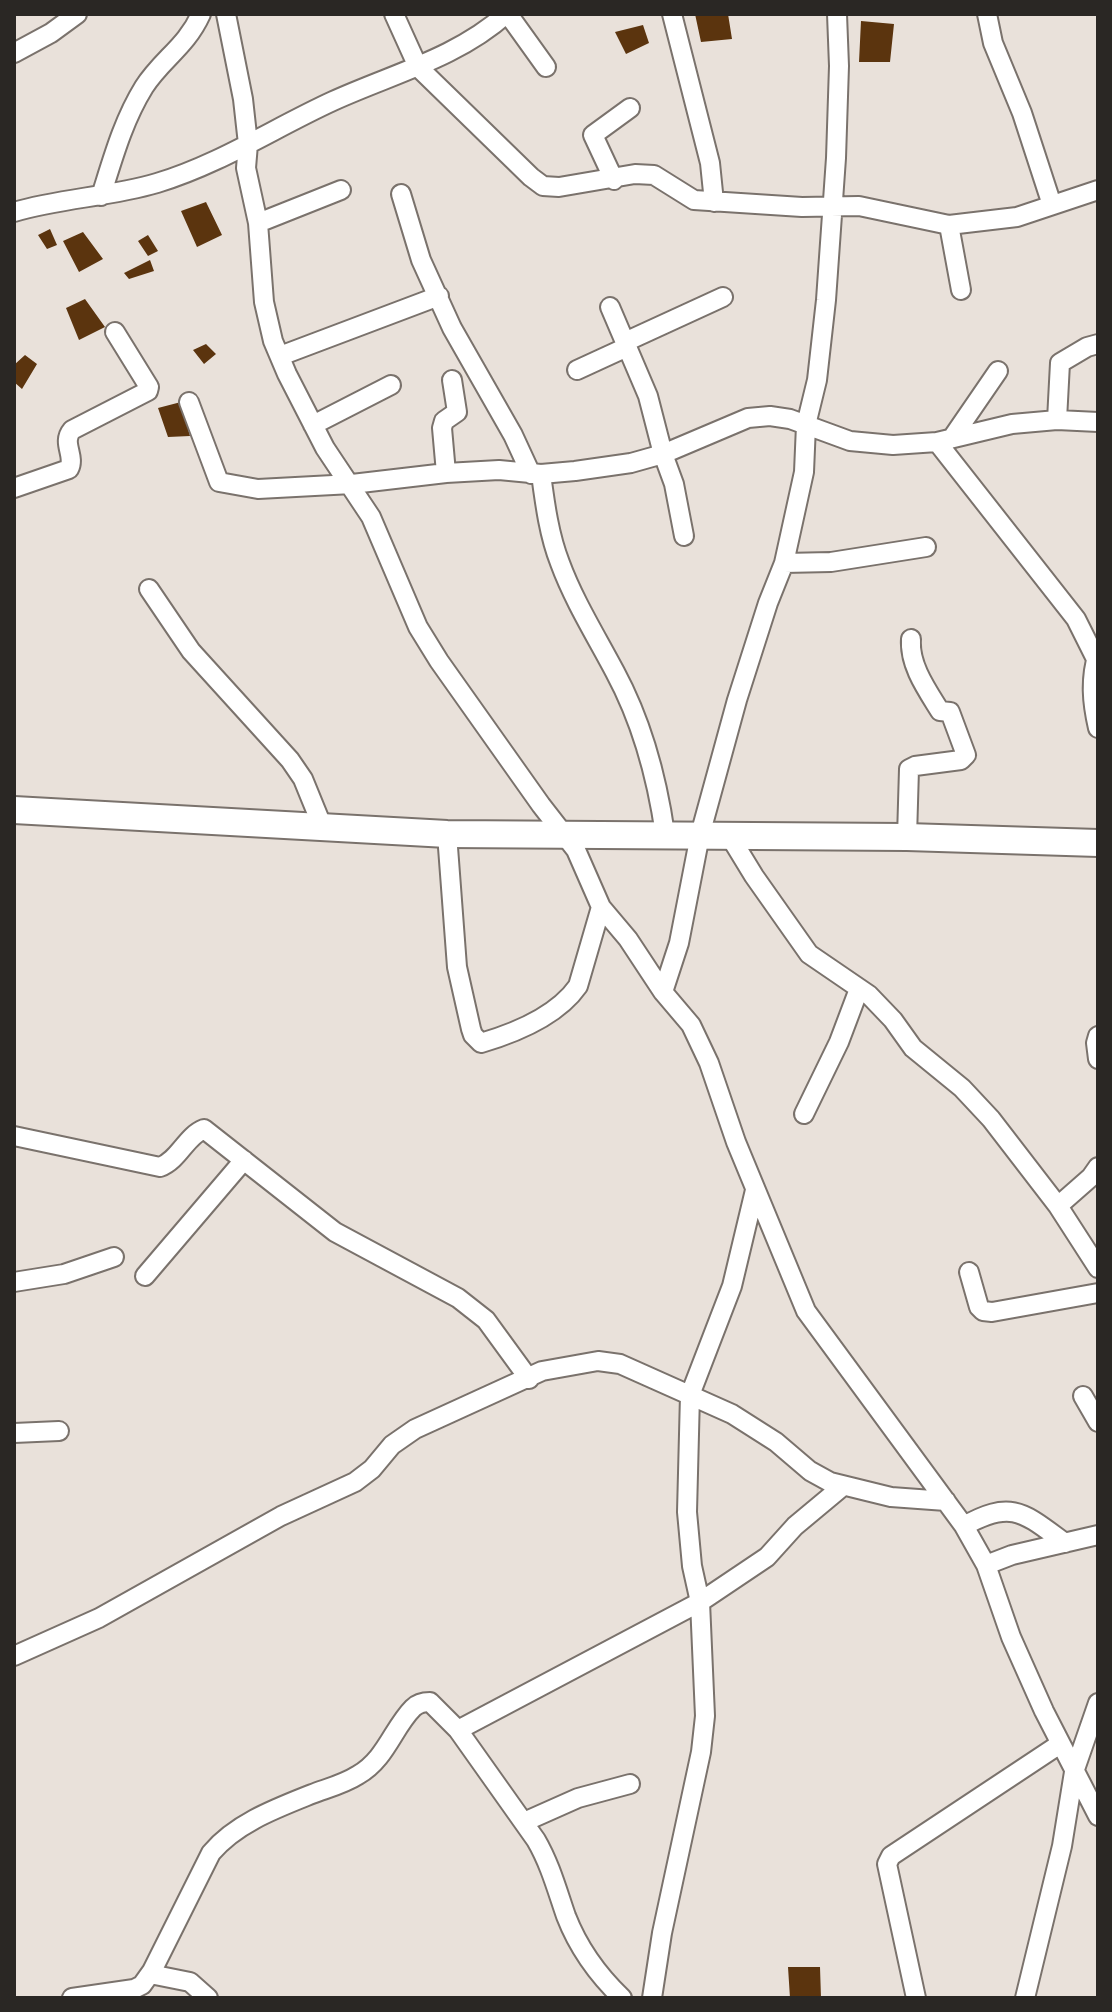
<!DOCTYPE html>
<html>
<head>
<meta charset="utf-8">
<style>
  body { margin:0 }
  #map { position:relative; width:1112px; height:2012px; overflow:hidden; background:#e9e1da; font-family:"Noto Serif",serif }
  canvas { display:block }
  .frame { position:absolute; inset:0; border:16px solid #2a2724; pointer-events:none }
</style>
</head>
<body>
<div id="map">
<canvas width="1112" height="2012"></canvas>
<div class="frame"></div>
</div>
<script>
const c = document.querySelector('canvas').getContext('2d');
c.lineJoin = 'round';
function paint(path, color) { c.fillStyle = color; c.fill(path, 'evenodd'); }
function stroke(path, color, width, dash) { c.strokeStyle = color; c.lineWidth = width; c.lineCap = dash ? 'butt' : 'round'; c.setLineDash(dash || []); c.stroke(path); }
const building = new Path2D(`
  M 695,14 L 728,14 L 732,39 L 701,42 Z
  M 861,21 L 894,24 L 890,62 L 859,62 Z
  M 643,25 L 649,43 L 626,54 L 615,32 Z
  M 206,202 L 222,235 L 197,247 L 181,211 Z
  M 50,229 L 57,245 L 47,249 L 38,235 Z
  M 83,232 L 103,259 L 79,272 L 63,241 Z
  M 148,235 L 158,251 L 148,256 L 138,241 Z
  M 150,260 L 154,271 L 129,279 L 124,273 Z
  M 85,299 L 105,327 L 79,340 L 66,308 Z
  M 206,344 L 216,354 L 204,364 L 193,350 Z
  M 25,355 L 37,364 L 22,389 L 14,382 L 14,365 Z
  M 181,402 L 190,436 L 168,437 L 158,408 Z
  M 788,1967 L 820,1967 L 821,1998 L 790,1998 Z`);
const street = new Path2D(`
  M 226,14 L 243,99 L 248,144 L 246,168 L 258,223 L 264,302 L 273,341 L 287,374 L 325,448 L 371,517 L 418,627 L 439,661 L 541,805 L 576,850 L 601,907 L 628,939 L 663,992 L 691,1025 L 709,1063 L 736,1142 L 806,1311 L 964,1526 L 986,1565 L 1011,1637 L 1044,1711 L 1098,1816
  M 394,14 L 418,67 L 531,177 L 543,186 L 559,187 L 635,174 L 654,175 L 694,200 L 802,207 L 859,206 L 949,225 L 1017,217 L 1098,190
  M 508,14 L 546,67
  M 672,14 L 710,163 L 714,202
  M 987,14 L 993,43 L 1022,113 L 1052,205
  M 14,53 L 51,33 L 77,14
  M 614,180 L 593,135 L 630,108
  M 401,194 L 421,260 L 452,328 L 513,435 L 531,474
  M 101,196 C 113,158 123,121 144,87 C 162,59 186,47 201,14
  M 14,212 C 61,198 110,197 157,183 C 220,164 274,128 333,101 C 392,74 457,58 506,14
  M 258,223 L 341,190
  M 949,225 L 961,290
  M 610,307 L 648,396 L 663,454 L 674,484 L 684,536
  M 625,342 L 723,297
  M 280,356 L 439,296
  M 577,370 L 627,347
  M 189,402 L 219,482 L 258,489 L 352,484 L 446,473 L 499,470 L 541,474 L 575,471 L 631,463 L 663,454 L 748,418 L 770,416 L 790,419 L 850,441 L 893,445 L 937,442 L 1012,424 L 1057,420 L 1098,422
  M 1057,420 L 1060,363 L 1087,347 L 1098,344
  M 313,425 L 391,385
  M 952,438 L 998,371
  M 937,442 L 1076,619 L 1096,659
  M 446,473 L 442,428 L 444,421 L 457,412 L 452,380
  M 541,474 C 545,504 549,535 560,563 C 574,601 596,636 615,672 C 642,722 657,778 665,834
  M 14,488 L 69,469 C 76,456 61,443 72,430 L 148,391 L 149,387 L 115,332
  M 784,563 L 831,562 L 926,547
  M 149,589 L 191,651 L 290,760 L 303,779 L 323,828
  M 1098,653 C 1090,679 1092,702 1098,728
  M 447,834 L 457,967 L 471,1029 L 473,1035 L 481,1043 C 515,1033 557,1016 578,986 L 601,907
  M 729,835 L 754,876 L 809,954 L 869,995 L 893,1020 L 913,1048 L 962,1088 L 991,1119 L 1058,1206 L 1098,1268
  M 907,837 L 909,769 L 915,766 L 961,760 L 966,755 L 950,712 L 940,711 C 927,690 909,665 911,639
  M 663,992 L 679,943 L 700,835 L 737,700 L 768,603 L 784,563 L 804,472 L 806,425 L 817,380 L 826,300 L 836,158 L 839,66 L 837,14
  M 1098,1036 L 1096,1043 L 1098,1059
  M 804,1114 L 839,1042 L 859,989
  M 14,1136 L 160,1167 C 179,1160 186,1136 204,1129 L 335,1232 L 458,1298 L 486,1320 L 529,1379
  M 1058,1206 L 1091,1177 L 1098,1167
  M 969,1272 L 979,1307 L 983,1311 L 992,1312 L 1098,1293
  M 145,1276 L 244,1160
  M 14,1282 L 64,1274 L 114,1257
  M 1083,1396 L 1098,1422
  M 14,1433 L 59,1431
  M 964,1526 C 1012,1499 1024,1513 1065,1543
  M 986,1565 L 1012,1555 L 1098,1535
  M 14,1656 L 99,1618 L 281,1516 L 355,1482 L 372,1469 L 392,1445 L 415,1429 L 542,1371 L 598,1361 L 620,1364 L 732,1414 L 776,1442 L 810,1471 L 830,1482 L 891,1497 L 946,1501
  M 458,1730 L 700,1602 L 767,1557 L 795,1526 L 843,1486
  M 524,1822 L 578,1798 L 630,1784
  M 150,1974 L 190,1982 L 208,1998
  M 72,1998 L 134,1989 L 142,1985 L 152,1971 L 211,1853 C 236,1823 277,1808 312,1794 C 328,1788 344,1784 358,1775 C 386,1759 393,1728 413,1708 C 418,1703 424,1702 430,1702 L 458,1730 L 536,1840 C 550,1864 557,1890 566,1916 C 578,1947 598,1975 622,1998
  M 652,1998 L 662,1933 L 701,1752 L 705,1716 L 700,1602 L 692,1566 L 687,1512 L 690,1395 L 732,1286 L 755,1190
  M 916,1998 L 887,1864 L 891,1856 L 1060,1744
  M 1025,1998 L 1062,1846 L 1074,1772 L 1098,1703`);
const secondary = new Path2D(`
  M 14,810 L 447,834 L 907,837 L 1098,843`);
paint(building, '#5b340e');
stroke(street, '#7a726c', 22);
stroke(secondary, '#7a726c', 30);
stroke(street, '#fff', 18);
stroke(secondary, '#fff', 26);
</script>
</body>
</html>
